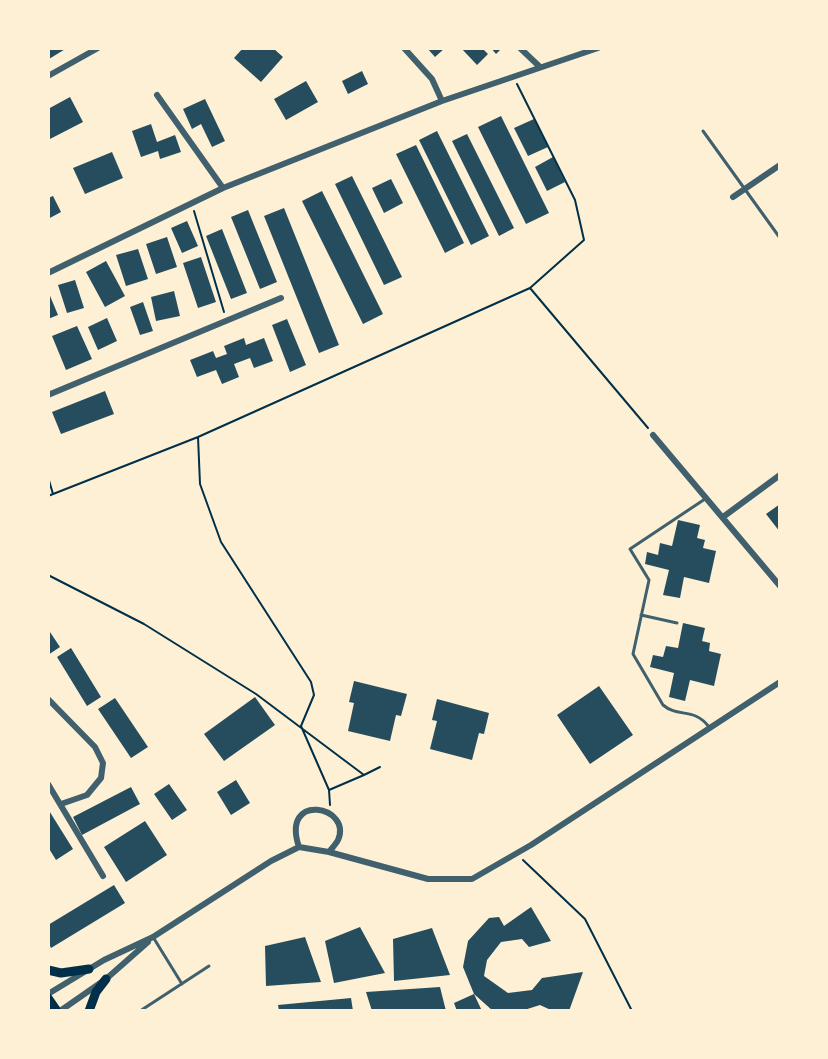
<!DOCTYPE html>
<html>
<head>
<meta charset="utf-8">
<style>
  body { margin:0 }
  #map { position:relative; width:828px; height:1059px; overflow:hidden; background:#fdf0d5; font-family:"Public Sans",sans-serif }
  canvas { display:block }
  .frame { position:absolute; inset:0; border:50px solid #fdf0d5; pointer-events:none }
</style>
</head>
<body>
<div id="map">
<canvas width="828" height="1059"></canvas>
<div class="frame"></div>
</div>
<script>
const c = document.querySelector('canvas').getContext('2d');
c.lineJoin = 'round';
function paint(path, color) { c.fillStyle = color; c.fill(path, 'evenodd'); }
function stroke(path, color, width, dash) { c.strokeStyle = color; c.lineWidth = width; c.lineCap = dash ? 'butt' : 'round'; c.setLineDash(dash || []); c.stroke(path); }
const building = new Path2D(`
  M 48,48 L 67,48 L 49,59 Z
  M 243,48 L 273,48 L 283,57 L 261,82 L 234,58 Z
  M 427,48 L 445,48 L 435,57 Z
  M 461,48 L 482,48 L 488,54 L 477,65 Z
  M 491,48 L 502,48 L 496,54 Z
  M 362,71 L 368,84 L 348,94 L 342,81 Z
  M 306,81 L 318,102 L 286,120 L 274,99 Z
  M 70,97 L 83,122 L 48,140 L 48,109 Z
  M 205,99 L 225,141 L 212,147 L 201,124 L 192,129 L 183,109 Z
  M 501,116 L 549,213 L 526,224 L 478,127 Z
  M 534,119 L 548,147 L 528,156 L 514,128 Z
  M 151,124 L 157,142 L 175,135 L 181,152 L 160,159 L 158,151 L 141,157 L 132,131 Z
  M 437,131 L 489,236 L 471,245 L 419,140 Z
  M 467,134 L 514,228 L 499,236 L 452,141 Z
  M 416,145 L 464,243 L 445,253 L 396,154 Z
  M 112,152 L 123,178 L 85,194 L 73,168 Z
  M 553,157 L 565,182 L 547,191 L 535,167 Z
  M 352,176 L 402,277 L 384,285 L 335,184 Z
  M 391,179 L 403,203 L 384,213 L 372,188 Z
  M 322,191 L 383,314 L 363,324 L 302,201 Z
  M 53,196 L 61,212 L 48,219 L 48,198 Z
  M 284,208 L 339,345 L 319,353 L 264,216 Z
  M 248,210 L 277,282 L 260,289 L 231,217 Z
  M 187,221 L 198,246 L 182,253 L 171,228 Z
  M 222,229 L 247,293 L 231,299 L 206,236 Z
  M 167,237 L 177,267 L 156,274 L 146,244 Z
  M 138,249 L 148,279 L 126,286 L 116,255 Z
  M 201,257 L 216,302 L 198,308 L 183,263 Z
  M 106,261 L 125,296 L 105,307 L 86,272 Z
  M 75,280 L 84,308 L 67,313 L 58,285 Z
  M 48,291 L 58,315 L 48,319 Z
  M 174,291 L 180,316 L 156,321 L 151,297 Z
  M 143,302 L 153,331 L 140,335 L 130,307 Z
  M 107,318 L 117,341 L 98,350 L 88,327 Z
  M 287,319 L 306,365 L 290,372 L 272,325 Z
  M 77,326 L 92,359 L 66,370 L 52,336 Z
  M 244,338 L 246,345 L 264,338 L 273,361 L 254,368 L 250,358 L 234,364 L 239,377 L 222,384 L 216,370 L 197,377 L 190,360 L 213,351 L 216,358 L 227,354 L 224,346 Z
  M 105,391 L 114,414 L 61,434 L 52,412 Z
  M 780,504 L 780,532 L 766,514 Z
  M 678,520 L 700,525 L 697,538 L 705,540 L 703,548 L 716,551 L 709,583 L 684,577 L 680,598 L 663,595 L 669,570 L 645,564 L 647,552 L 658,555 L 660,543 L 672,546 Z
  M 683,623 L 705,628 L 702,641 L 710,643 L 709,651 L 721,654 L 714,686 L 690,680 L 685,701 L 669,697 L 674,673 L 650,667 L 653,655 L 663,657 L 666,646 L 678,648 Z
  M 48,629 L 60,647 L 48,655 Z
  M 71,648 L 101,697 L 87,706 L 57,657 Z
  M 354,681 L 407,694 L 401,716 L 396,715 L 390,741 L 348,731 L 354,703 L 349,702 Z
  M 599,686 L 633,735 L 590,764 L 557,715 Z
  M 255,697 L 275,725 L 224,761 L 204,734 Z
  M 115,698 L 148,747 L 131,758 L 98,709 Z
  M 437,699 L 489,713 L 484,734 L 479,733 L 472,760 L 430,749 L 437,721 L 432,720 Z
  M 236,780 L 250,803 L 231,815 L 217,792 Z
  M 169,784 L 187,810 L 172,820 L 154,794 Z
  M 131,787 L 140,804 L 82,835 L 73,817 Z
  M 48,809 L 73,849 L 56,860 L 48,847 Z
  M 145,821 L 167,855 L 126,882 L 104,847 Z
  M 114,885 L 125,903 L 51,948 L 48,942 L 48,925 Z
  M 531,907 L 551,941 L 529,947 L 522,939 L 501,942 L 487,960 L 484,976 L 508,993 L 532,990 L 542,978 L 583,972 L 569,1011 L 553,1011 L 540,1005 L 521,1011 L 493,1011 L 474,994 L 463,967 L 468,941 L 489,918 L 499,917 L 504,926 Z
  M 360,927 L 385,973 L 334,983 L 325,941 Z
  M 432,928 L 450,975 L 394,981 L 393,939 Z
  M 305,937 L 321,982 L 266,986 L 265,946 Z
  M 440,987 L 446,1011 L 372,1011 L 366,992 Z
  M 474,994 L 482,1011 L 457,1011 L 454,1003 Z
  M 351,998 L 353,1011 L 279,1011 L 278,1005 Z`);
const path = new Path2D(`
  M 194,211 L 224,312
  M 530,288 L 648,428
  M 198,437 L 200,484 L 221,542 L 311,682 L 314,695 L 301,726 L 329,790 L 330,805
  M 48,477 L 53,494
  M 48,496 L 198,437 L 530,288 L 584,240 L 575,200 L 517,84
  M 48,575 L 144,624 L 256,694 L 364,775 L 380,767
  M 329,790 L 364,775
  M 523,860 L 585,919 L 632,1011`);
const service = new Path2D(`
  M 703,131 L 780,238
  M 705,499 L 630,549 L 649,580 L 633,654 L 663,705 C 678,718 694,707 709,727
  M 641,615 L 677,623
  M 153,937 L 182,984
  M 140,1011 L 209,966`);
const minor = new Path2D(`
  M 404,48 L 432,79 L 442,101
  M 520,48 L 540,67
  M 48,76 L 98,48
  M 157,95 L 223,188
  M 733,197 L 780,165
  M 48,273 L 223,188 L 442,101 L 598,48
  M 48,395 L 281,298
  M 653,435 L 780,586
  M 723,517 L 780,475
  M 48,699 L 95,747 L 103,763 L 101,778 L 87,795 L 61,804
  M 48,784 L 103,876
  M 299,847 L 329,852 L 428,879 L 472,879 L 531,845 L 780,682
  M 299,847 C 280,791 353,806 338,840 C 336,844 332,848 329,852
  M 48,994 L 104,960 L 153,937 L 271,861 L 299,847
  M 60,1011 L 106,979 L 148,942`);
const secondary = new Path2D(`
  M 48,970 L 61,973 L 89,969
  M 48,998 L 57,1011
  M 89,1011 L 96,992 L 106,979`);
paint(building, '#264d5e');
stroke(path, '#003049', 2);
stroke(service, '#3f606c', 3);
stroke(minor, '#3f606c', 6);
stroke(secondary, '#003049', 9);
</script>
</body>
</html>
